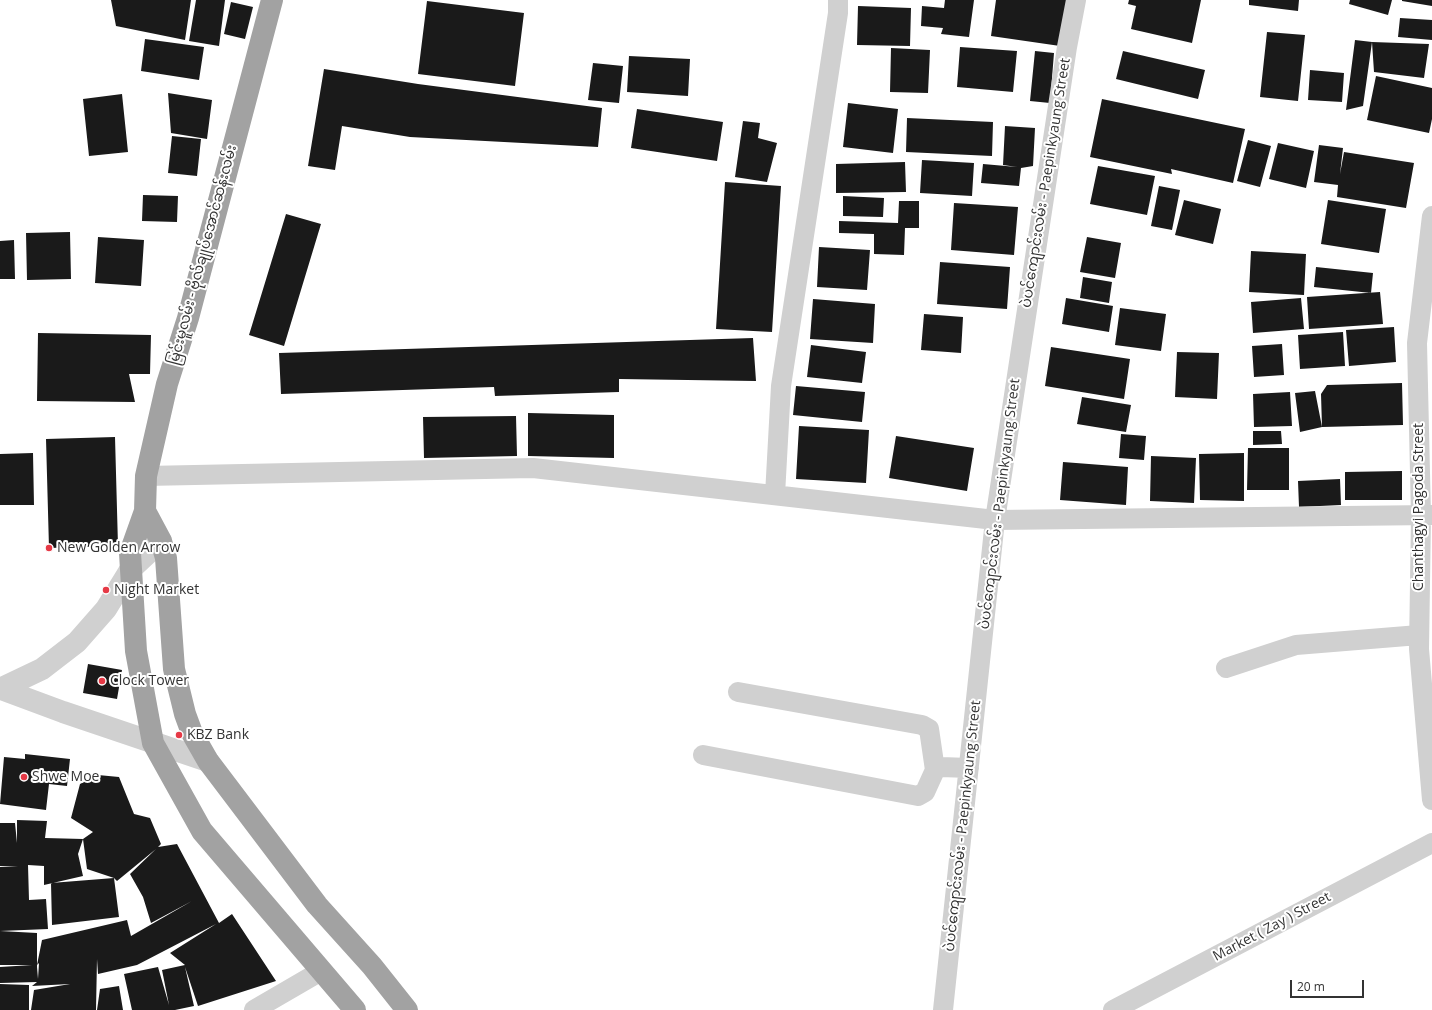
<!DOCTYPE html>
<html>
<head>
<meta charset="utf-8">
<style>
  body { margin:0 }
  #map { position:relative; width:1432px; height:1010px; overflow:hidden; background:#fff; font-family:"Open Sans",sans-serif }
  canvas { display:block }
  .scale { position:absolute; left:1290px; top:980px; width:74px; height:18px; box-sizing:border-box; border:2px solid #333; border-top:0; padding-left:5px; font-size:12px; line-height:14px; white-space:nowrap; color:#333; -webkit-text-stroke:3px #fff; paint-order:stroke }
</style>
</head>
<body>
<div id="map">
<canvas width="1432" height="1010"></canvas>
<div class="scale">20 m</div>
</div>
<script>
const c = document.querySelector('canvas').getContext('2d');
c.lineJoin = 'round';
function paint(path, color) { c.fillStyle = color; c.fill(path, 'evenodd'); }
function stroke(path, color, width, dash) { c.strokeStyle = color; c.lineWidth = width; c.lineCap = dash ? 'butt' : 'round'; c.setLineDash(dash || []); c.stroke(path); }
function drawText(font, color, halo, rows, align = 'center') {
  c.font = font + ' "Open Sans","Noto Sans Myanmar",sans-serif'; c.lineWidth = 4; c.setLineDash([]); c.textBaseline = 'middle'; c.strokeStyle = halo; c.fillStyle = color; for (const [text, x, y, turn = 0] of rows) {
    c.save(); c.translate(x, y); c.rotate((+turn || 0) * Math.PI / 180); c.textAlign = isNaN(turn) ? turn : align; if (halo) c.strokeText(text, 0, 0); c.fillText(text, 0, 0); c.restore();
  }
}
const building = new Path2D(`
  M 111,0 L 191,0 L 185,40 L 116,26 Z
  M 196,0 L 225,0 L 219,46 L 189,41 Z
  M 945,0 L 974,0 L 969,37 L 941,34 L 943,28 L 921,26 L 922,6 L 944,8 Z
  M 996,0 L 1073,0 L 1067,47 L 991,36 Z
  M 1129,0 L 1201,0 L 1192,43 L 1131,29 L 1136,6 L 1128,4 Z
  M 1249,0 L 1299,0 L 1298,11 L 1249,5 Z
  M 1350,0 L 1392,0 L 1388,15 L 1349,4 Z
  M 1402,0 L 1432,0 L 1432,6 L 1402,1 Z
  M 427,1 L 524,13 L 515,86 L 418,74 Z
  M 231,2 L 253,7 L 245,39 L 224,34 Z
  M 858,6 L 911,8 L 910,46 L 857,45 Z
  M 1400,18 L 1432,20 L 1432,40 L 1398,37 Z
  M 1267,32 L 1305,35 L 1298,101 L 1260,97 Z
  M 145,39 L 204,47 L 199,80 L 141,71 Z
  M 1355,40 L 1372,42 L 1363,106 L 1346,110 Z
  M 1372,42 L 1429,44 L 1424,78 L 1374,72 Z
  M 960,47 L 1017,51 L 1013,92 L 957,87 Z
  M 891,48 L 930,50 L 928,93 L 890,92 Z
  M 1035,51 L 1054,53 L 1050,103 L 1030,101 Z
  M 1123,51 L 1205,70 L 1198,99 L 1116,79 Z
  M 629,56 L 690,59 L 688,96 L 627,92 Z
  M 593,63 L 623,66 L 619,103 L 588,100 Z
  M 324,69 L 418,84 L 602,108 L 598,147 L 410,137 L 342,126 L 335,170 L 308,166 Z
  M 1310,70 L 1344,73 L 1342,102 L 1308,100 Z
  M 1376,76 L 1432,88 L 1432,119 L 1429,133 L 1367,120 Z
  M 168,93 L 212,100 L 207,139 L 171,133 Z
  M 122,94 L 128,152 L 89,156 L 83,99 Z
  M 1102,99 L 1245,129 L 1233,183 L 1171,169 L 1172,174 L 1090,157 Z
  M 848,103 L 898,109 L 893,153 L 843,147 Z
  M 637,109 L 723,122 L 717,161 L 631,148 Z
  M 907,118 L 993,122 L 992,156 L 906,152 Z
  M 743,121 L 760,123 L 758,138 L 777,143 L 767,182 L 735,177 Z
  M 1005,126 L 1035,128 L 1033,166 L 1021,168 L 1019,186 L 981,183 L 983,164 L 1017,167 L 1003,165 Z
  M 172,136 L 201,139 L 197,176 L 168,173 Z
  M 1248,140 L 1271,146 L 1260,187 L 1237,181 Z
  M 1278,143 L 1314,151 L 1306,188 L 1269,179 Z
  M 1319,145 L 1343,148 L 1340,174 L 1344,152 L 1414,163 L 1406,208 L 1337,197 L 1338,185 L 1314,182 Z
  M 922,160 L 974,163 L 972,196 L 920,193 Z
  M 905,162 L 906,192 L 836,193 L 836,164 Z
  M 1098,166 L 1155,176 L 1147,215 L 1090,204 Z
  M 725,182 L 781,186 L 772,332 L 716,329 Z
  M 1159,186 L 1180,190 L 1172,230 L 1151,226 Z
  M 143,195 L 178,196 L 177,222 L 142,221 Z
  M 843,196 L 884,198 L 883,217 L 843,216 Z
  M 1184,200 L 1221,209 L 1213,244 L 1175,235 Z
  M 1328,200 L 1386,209 L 1379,253 L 1321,244 Z
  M 899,201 L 919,201 L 919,228 L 905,228 L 904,255 L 874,254 L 874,234 L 839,233 L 839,221 L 898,223 Z
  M 954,203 L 1018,207 L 1014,255 L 951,250 Z
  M 286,214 L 321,224 L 284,346 L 249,335 Z
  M 70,232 L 71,279 L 27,280 L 26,233 Z
  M 98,237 L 144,240 L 141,286 L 95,283 Z
  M 1087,237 L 1121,243 L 1115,278 L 1080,272 Z
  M 14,240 L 15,279 L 0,279 L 0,241 Z
  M 819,247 L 870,250 L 867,290 L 817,287 Z
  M 1251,251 L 1306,254 L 1304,295 L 1249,292 Z
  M 940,262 L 1010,267 L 1007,309 L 937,304 Z
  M 1316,267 L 1373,273 L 1371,293 L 1314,287 Z
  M 1083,277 L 1112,282 L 1109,303 L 1080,298 Z
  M 1380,292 L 1383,324 L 1309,329 L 1307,297 Z
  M 1066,298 L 1113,306 L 1109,332 L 1062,324 Z
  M 1301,298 L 1304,329 L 1253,333 L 1251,302 Z
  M 813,299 L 875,304 L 873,343 L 810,339 Z
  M 1120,308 L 1166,314 L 1161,351 L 1115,345 Z
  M 924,314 L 963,317 L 961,353 L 921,350 Z
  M 1394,327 L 1396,362 L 1349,366 L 1346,330 Z
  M 1343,332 L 1345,366 L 1300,369 L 1298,335 Z
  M 38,333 L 151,335 L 150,374 L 129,374 L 135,402 L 37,401 Z
  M 753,338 L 756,381 L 619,379 L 619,392 L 495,396 L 494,387 L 281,394 L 279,353 Z
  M 1282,344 L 1284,375 L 1254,377 L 1252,346 Z
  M 811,345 L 866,352 L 862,383 L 807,377 Z
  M 1051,347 L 1130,359 L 1124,399 L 1045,386 Z
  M 1177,352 L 1219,353 L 1217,399 L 1175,397 Z
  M 1402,383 L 1403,425 L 1322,427 L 1321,394 L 1327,385 Z
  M 796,386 L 865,392 L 862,422 L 793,415 Z
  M 1315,391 L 1322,427 L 1300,432 L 1295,393 Z
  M 1290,392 L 1292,426 L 1254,427 L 1253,394 Z
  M 1082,397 L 1131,405 L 1126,432 L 1077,424 Z
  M 528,413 L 614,415 L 614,458 L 528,456 Z
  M 516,416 L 517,456 L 424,458 L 423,417 Z
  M 799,426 L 869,430 L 866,483 L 796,479 Z
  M 1253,431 L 1281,431 L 1282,444 L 1253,445 Z
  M 1121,434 L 1146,436 L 1144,460 L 1119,458 Z
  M 896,436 L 974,448 L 967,491 L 889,478 Z
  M 115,437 L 118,546 L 49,548 L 46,439 Z
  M 1248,448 L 1289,448 L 1289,490 L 1247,490 Z
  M 33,453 L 34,505 L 0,505 L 0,454 Z
  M 1244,453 L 1244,501 L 1200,500 L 1199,454 Z
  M 1151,456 L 1196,458 L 1194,503 L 1150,501 Z
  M 1063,462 L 1128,467 L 1126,505 L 1060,500 Z
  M 1402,471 L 1402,500 L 1345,500 L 1345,472 Z
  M 1340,479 L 1341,505 L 1299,507 L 1298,481 Z
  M 88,664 L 122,670 L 117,699 L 83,693 Z
  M 25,754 L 70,759 L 67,786 L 49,784 L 46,810 L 0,804 L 4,757 L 25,759 Z
  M 98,775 L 119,777 L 134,814 L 150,818 L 161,844 L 158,847 L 177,844 L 219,923 L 232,914 L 276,981 L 198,1006 L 185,967 L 194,1006 L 175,1010 L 132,1010 L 124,974 L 158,967 L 169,1005 L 162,970 L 185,965 L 170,953 L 216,924 L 137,965 L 98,974 L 97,959 L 96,1010 L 31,1010 L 34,990 L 70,984 L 32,986 L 37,982 L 0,983 L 0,967 L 32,965 L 0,965 L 0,931 L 37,933 L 37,967 L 38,979 L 39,963 L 37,965 L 42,940 L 127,920 L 131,936 L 192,901 L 151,923 L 143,897 L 130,874 L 156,849 L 117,881 L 114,878 L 87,869 L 83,839 L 93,832 L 71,818 L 80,784 Z
  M 17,820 L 47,821 L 45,838 L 83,839 L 78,854 L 83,876 L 44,885 L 44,866 L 28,865 L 29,900 L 46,899 L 48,929 L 0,931 L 0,867 L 18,866 L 0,866 L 0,823 L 15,823 L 17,843 Z
  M 114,878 L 119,917 L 52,925 L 51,883 Z
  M 0,984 L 29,985 L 29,1010 L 0,1010 Z
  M 119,986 L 123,1010 L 97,1010 L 100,989 Z`);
const minor = new Path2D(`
  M 1432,216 L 1417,343 L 1421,516 L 1419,649 L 1432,800
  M 146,476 L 533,468 L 995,520 L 1432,515
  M 775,495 L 781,386 L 838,13 L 838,0
  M 1226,668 L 1296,645 L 1419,635
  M 738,692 L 922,725 L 929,729 L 935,770
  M 703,755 L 918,796 L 925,792 L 935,770 L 941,767 L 969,768
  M 254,1010 L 321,971
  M 943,1010 L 995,520 L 1067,47 L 1076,0
  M 1113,1010 L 1432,843`);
const tertiary = new Path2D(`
  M 0,689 L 42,669 L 77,642 L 106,609 L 130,570 L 161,541
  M 1,689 L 63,712 L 208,761`);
const trunk = new Path2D(`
  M 272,0 L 188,318 L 167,384 L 146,476 L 145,511 L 130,553 L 136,651 L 153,743 L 202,831 L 355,1010
  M 145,511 L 161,541 L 166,558 L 174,669 L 185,714 L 192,733 L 208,761 L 317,905 L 372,966 L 407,1010`);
const markers = [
  [49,548,4,"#e63946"],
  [106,590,4,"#e63946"],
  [102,681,4,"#e63946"],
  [179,735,4,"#e63946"],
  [24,777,4,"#e63946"]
];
const streetNames = [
  ["ပဲပင်ကျောင်းလမ်း - Paepinkyaung Street",1046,183,-81],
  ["မြင်းမူလမ်း - ဗိုလ်ချုပ်အောင်ဆန်းလမ်း",203,255,-75],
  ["ပဲပင်ကျောင်းလမ်း - Paepinkyaung Street",1000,504,-83],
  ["Chanthagyi Pagoda Street",1419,507,-90],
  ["ပဲပင်ကျောင်းလမ်း - Paepinkyaung Street",963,826,-84],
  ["Market ( Zay ) Street",1272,927,-28]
];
const poiNames = [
  ["New Golden Arrow",57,548],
  ["Night Market",114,590],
  ["Clock Tower",110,681],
  ["KBZ Bank",187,735],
  ["Shwe Moe",32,777]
];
paint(building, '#1a1a1a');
stroke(minor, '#d0d0d0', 20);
stroke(tertiary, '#d0d0d0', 22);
stroke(trunk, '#a2a2a2', 22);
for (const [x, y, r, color] of markers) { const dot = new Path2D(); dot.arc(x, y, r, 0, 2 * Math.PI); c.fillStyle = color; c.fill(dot); stroke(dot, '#fff', 1.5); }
drawText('14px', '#333', '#fff', streetNames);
drawText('14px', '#333', '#fff', poiNames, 'left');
</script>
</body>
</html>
